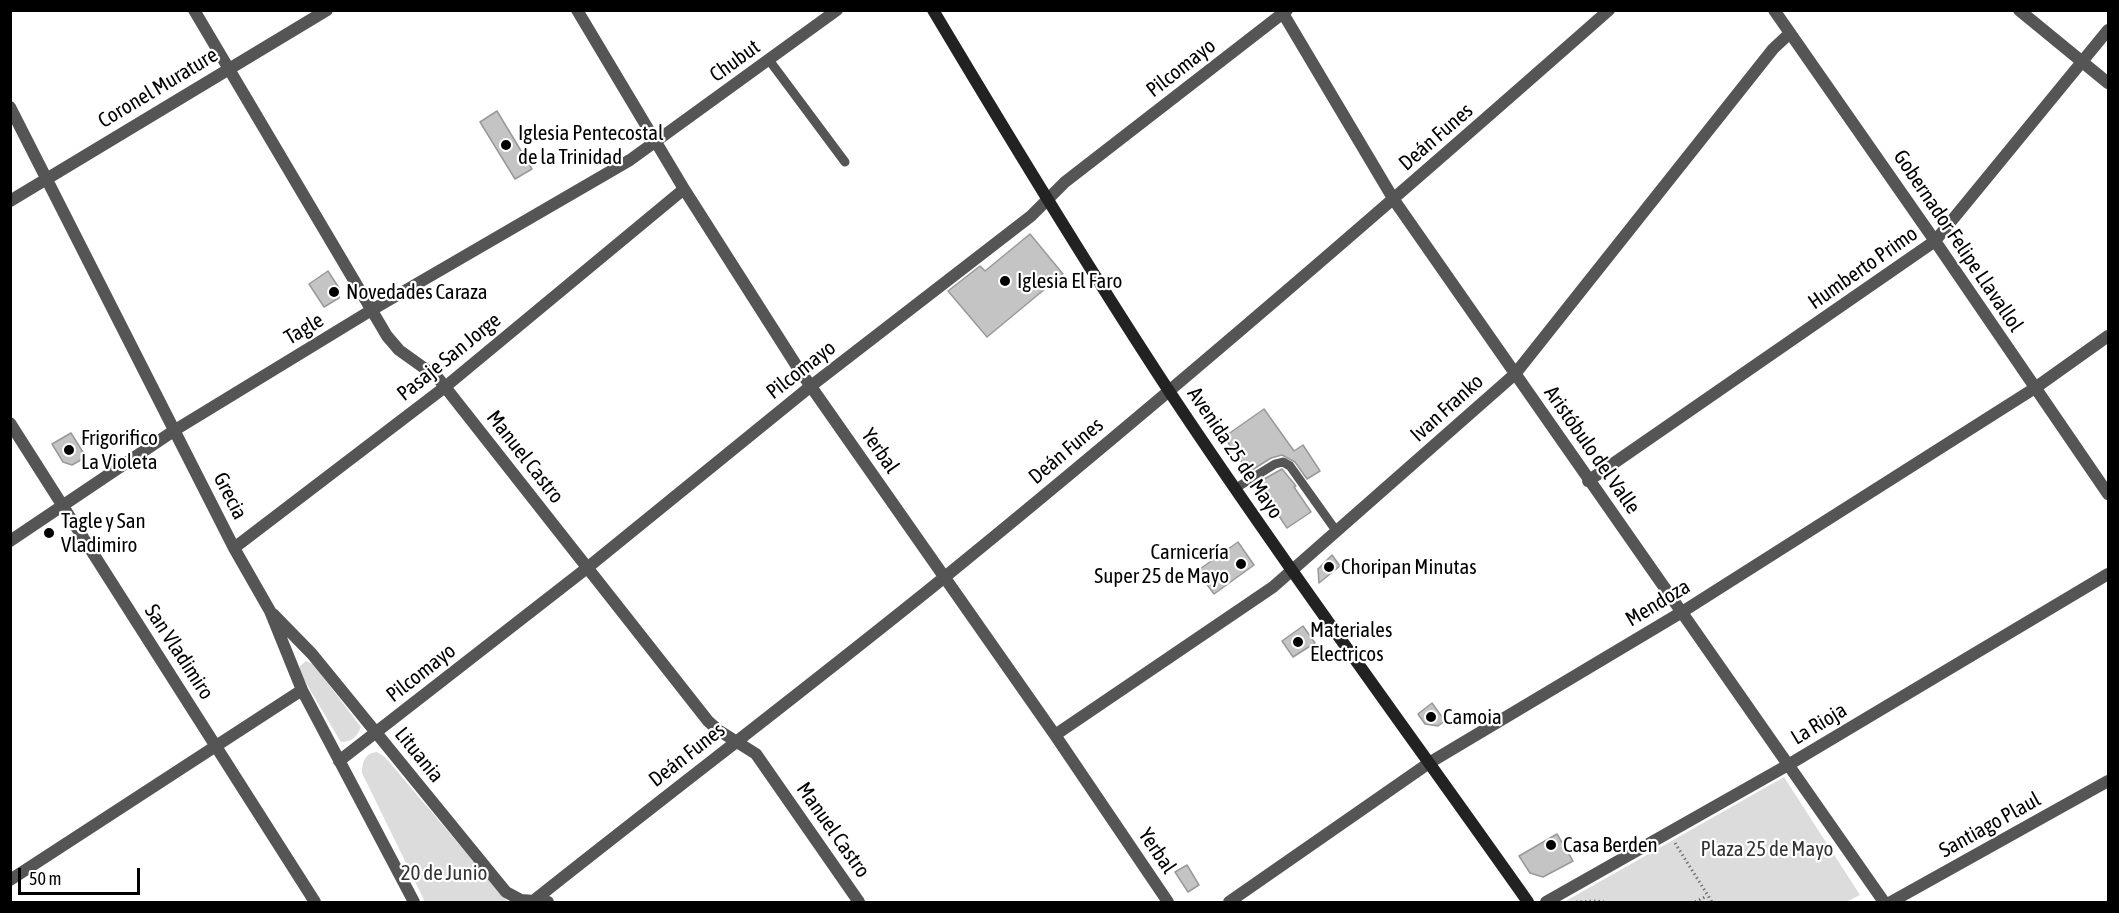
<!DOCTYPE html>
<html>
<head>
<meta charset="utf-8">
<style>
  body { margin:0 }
  #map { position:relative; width:2119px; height:913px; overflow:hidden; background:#fff; font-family:"Asap Condensed",sans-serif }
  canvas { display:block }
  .frame { position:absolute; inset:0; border:12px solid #000; pointer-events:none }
  .scale { position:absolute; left:18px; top:868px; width:122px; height:27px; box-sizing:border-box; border:3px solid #000; border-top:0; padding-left:8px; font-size:18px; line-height:21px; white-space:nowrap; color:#000; -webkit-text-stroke:4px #fff; paint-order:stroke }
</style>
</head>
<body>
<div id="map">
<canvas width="2119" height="913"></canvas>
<div class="frame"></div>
<div class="scale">50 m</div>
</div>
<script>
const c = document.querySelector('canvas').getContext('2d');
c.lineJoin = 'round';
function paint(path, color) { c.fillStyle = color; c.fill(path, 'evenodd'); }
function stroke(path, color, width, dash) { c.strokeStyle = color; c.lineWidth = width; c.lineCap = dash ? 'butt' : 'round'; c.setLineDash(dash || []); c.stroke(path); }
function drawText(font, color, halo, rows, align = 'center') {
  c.font = font + ' "Asap Condensed",sans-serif'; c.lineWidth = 4.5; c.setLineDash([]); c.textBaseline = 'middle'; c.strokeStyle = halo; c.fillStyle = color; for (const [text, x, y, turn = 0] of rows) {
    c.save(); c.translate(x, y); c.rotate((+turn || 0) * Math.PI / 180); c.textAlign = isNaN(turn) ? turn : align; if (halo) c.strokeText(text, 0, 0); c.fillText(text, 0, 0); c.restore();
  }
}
const green = new Path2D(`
  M 306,661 L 313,664 L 361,727 C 357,737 352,742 341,742 L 339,739 L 299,671 L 300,666 Z
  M 377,752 L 385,757 L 508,902 L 425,902 L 362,773 C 362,762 365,753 377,752 Z
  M 1784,777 L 1860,895 L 1846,902 L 1564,902 Z`);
const building = new Path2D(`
  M 497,111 L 532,169 L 515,179 L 480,122 Z
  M 1030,234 L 1063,274 L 987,337 L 948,291 L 980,266 L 985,271 Z
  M 328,271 L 339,288 L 339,298 L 324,307 L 309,284 Z
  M 1264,409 L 1294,451 L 1303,445 L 1320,471 L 1307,479 L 1295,462 L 1282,455 L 1271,458 L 1249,472 L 1224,437 Z
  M 71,433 L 86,457 L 72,465 L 63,462 L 52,444 Z
  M 1282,469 L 1296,486 L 1294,487 L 1311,512 L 1287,528 L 1257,483 Z
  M 1238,542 L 1254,565 L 1214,594 L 1197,571 Z
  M 1332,555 L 1340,566 L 1319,583 L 1318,569 Z
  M 1303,626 L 1315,643 L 1293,657 L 1282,641 Z
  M 1432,703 L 1445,721 L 1438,726 L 1425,724 L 1418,714 Z
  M 1557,834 L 1573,861 L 1543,877 L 1530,873 L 1519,856 Z
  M 1187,865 L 1199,885 L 1188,892 L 1175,872 Z`);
const path = new Path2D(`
  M 1675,843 L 1712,902
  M 1576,902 L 1597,901 L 1604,902
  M 1695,902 L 1707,896`);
const service = new Path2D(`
  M 769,60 L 845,162
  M 1236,488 L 1275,464 L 1283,462 L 1290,466 L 1337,532`);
const minor = new Path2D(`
  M 194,10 L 387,336 L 399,350 L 438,378 L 708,721 L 718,730 L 756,754 L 859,902
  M 577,10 L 684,189 L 798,368 L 1055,735 L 1168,902
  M 1281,10 L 1394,200 L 1884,902
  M 1774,10 L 1935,241 L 2108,494
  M 2019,10 L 2108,83
  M 10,107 L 234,548 L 270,611 L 302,690 L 414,902
  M 10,201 L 327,10
  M 10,423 L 315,902
  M 1588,481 L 1935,241 L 2108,30
  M 10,541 L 175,430 L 370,311 L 630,160 L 837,10
  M 234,548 L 445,387 L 684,189
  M 273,614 L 312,654 L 506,892 L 521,900 L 548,902
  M 1055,735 L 1273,587 L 1515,374 L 1773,49 L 1790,33
  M 339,761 L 587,568 L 811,386 L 1031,216 L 1065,182 L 1287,10
  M 1429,763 L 1682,612 L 2035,388 L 2108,336
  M 10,880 L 302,690
  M 532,902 C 669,793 809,687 946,576 C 1171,393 1391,202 1609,10
  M 1546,902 L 1788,765 L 2108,574
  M 1891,902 L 2108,781`);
const tertiary = new Path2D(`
  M 1229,902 L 1429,763`);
const secondary = new Path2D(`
  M 933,10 C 1010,139 1087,266 1169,391 C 1284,564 1408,732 1528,902`);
const markers = [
  [506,145,6,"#000"],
  [1005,281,6,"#000"],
  [334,292,6,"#000"],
  [69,450,6,"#000"],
  [49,533,6,"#000"],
  [1241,564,6,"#000"],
  [1329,567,6,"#000"],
  [1298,642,6,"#000"],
  [1431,717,6,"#000"],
  [1551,845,6,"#000"]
];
const streetNames = [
  ["Chubut",735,61,-36],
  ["Pilcomayo",1181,68,-38],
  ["Coronel Murature",158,88,-31],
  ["Deán Funes",1436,137,-41],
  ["Gobernador Felipe Llavallol",1958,241,56],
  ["Humberto Primo",1863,268,-35],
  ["Tagle",304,329,-31],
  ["Pasaje San Jorge",449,357,-39],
  ["Pilcomayo",801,370,-38],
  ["Ivan Franko",1447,408,-42],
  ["Aristóbulo del Valle",1592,450,55],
  ["Yerbal",880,451,55],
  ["Deán Funes",1066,451,-40],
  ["Avenida 25 de Mayo",1235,453,56],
  ["Manuel Castro",525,457,52],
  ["Grecia",230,496,63],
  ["Mendoza",1658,603,-31],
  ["San Vladimiro",179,652,57],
  ["Pilcomayo",421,673,-38],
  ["La Rioja",1819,724,-31],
  ["Lituania",419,755,51],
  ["Deán Funes",687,755,-38],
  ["Santiago Plaul",1990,825,-29],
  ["Manuel Castro",833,830,55],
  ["Yerbal",1157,851,56]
];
const poiNames = [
  ["Iglesia Pentecostal",518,133],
  ["de la Trinidad",518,157],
  ["Iglesia El Faro",1017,281],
  ["Novedades Caraza",346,292],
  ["Frigorifico",81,438],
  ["La Violeta",81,462],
  ["Tagle y San",61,521],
  ["Vladimiro",61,545],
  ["Carnicería",1229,552,"right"],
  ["Super 25 de Mayo",1229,576,"right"],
  ["Choripan Minutas",1341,567],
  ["Materiales",1310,630],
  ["Electricos",1310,654],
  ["Camoia",1443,717],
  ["Casa Berden",1563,845]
];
const parkNames = [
  ["Plaza 25 de Mayo",1767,849],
  ["20 de Junio",444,873]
];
paint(green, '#dcdcdc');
paint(building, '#c4c4c4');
stroke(building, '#999', 1.5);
stroke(path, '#777', 3, [1.5, 3]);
stroke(service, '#555', 9);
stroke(minor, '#555', 12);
stroke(tertiary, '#555', 12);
stroke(secondary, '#222', 12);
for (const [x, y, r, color] of markers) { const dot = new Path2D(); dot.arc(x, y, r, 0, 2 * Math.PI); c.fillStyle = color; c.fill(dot); stroke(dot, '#fff', 2); }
drawText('21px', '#000', '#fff', streetNames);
drawText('21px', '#000', '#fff', poiNames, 'left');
drawText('21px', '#333', '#fff', parkNames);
</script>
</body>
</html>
